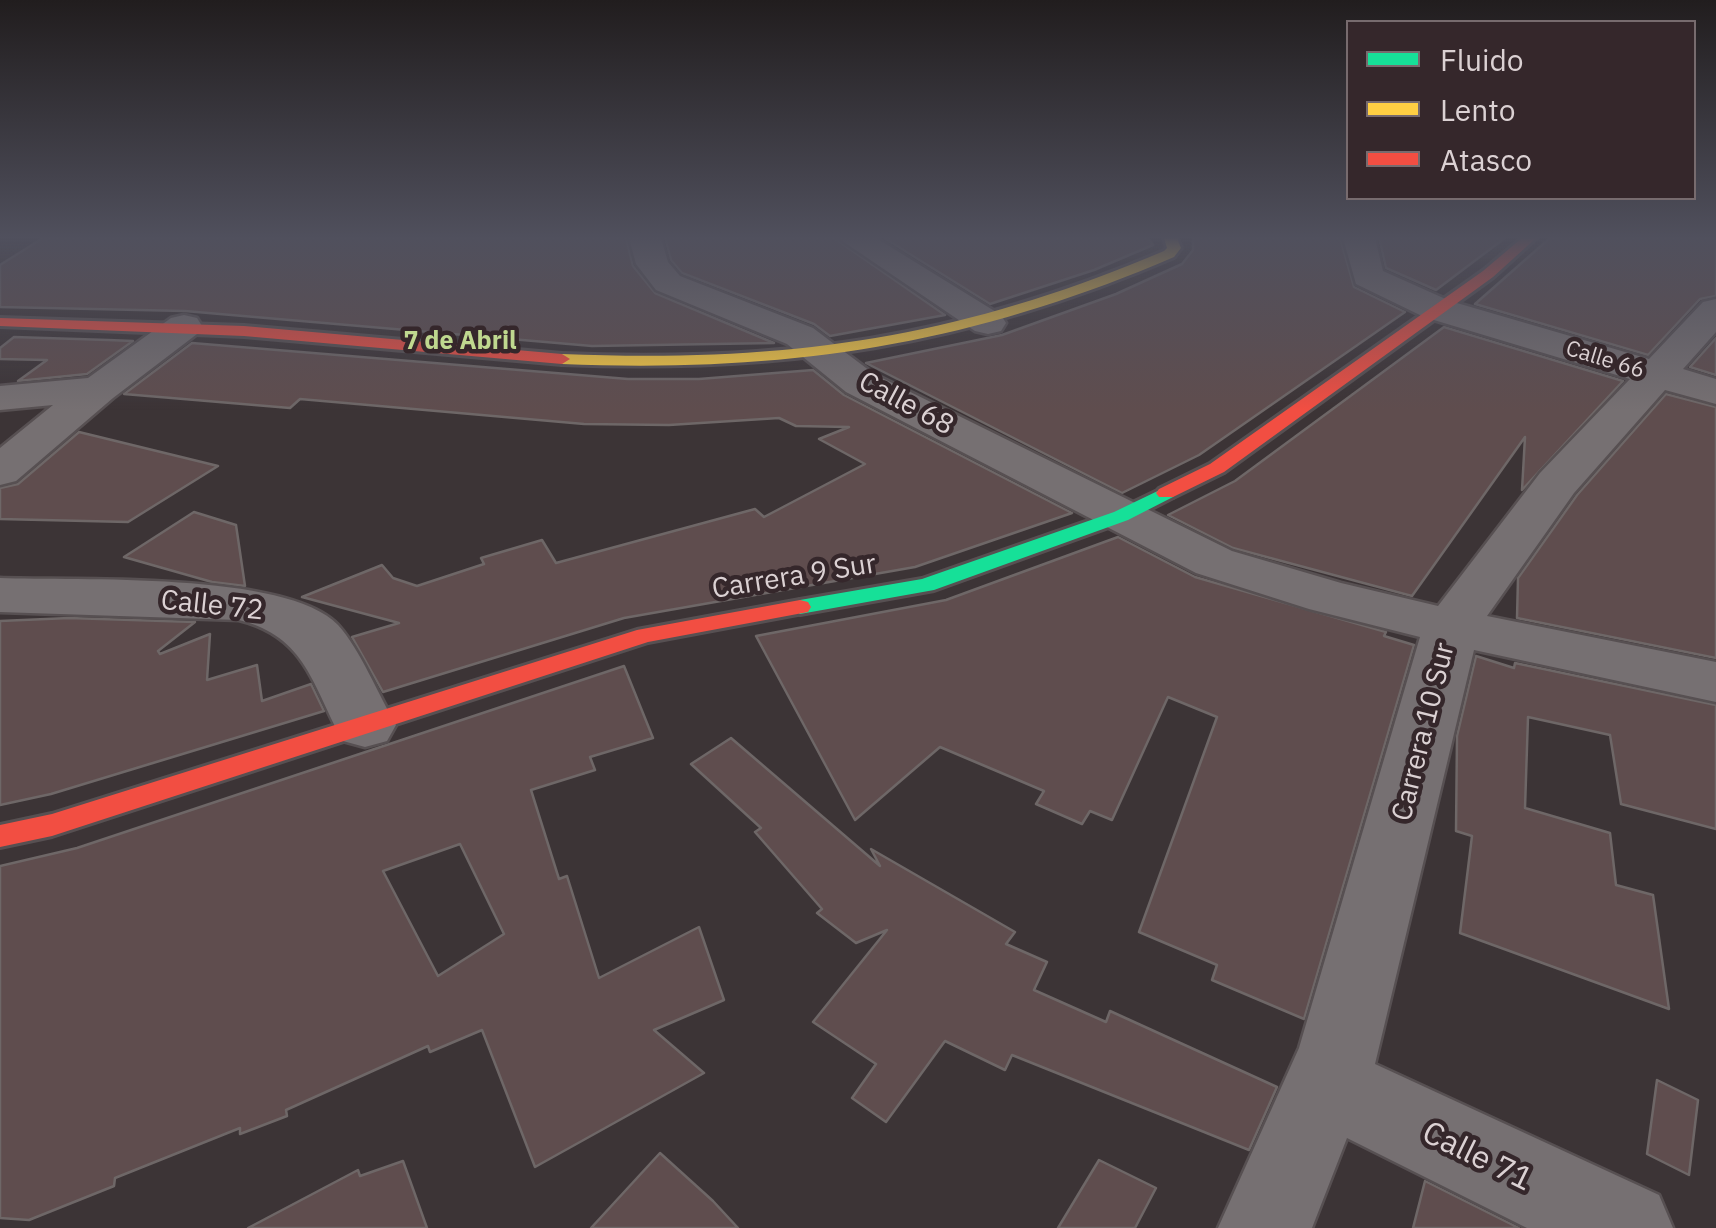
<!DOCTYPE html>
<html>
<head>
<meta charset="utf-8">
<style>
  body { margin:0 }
  #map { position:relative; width:1716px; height:1228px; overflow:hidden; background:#3c3436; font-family:"IBM Plex Sans",sans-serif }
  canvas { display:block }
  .legend { position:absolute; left:1346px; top:20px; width:350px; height:180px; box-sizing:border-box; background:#35272b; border:2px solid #776b6e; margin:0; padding:12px 18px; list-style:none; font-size:30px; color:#dbd1d3 }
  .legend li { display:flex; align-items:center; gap:20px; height:50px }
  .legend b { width:50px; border:2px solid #776b6e }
</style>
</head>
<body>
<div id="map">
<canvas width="1716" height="1228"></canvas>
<ul class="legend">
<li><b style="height:12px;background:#16e098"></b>Fluido</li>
<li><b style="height:12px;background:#ffcf43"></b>Lento</li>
<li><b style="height:12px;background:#f24e42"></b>Atasco</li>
</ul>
</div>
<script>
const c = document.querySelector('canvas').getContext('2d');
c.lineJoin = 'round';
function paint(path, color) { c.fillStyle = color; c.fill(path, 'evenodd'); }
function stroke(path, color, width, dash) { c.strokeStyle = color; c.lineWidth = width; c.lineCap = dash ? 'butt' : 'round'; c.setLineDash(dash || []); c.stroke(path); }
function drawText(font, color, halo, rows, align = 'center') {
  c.font = font + ' "IBM Plex Sans",sans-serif'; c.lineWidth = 9; c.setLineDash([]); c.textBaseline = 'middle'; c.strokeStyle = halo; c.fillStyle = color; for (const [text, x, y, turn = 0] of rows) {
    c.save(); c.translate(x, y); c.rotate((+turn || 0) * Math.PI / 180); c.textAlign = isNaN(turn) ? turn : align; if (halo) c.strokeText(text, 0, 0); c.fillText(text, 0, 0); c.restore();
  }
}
const building = new Path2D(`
  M 43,238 L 626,238 L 633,266 L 655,293 L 774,343 L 592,346 L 185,311 L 0,307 L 0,265 Z
  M 665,238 L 834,238 L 945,315 L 830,336 L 814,324 L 682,273 L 671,260 Z
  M 884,238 L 1148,238 L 1153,245 L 1094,270 L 990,304 Z
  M 1193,238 L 1340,238 L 1354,287 L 1405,312 L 1199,455 L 1122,493 L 866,363 L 1002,335 L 1116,294 L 1182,264 L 1193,250 Z
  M 1379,238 L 1505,238 L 1436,290 L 1386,268 Z
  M 1550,238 L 1716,238 L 1716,296 L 1700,299 L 1648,355 L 1475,304 Z
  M 1444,327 L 1623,381 L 1522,490 L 1525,437 L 1412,596 L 1233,548 L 1168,515 L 1235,481 Z
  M 14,337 L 108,340 L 133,341 L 87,374 L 18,381 L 47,360 L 0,359 L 0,348 Z
  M 1716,338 L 1716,375 L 1690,367 Z
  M 192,343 L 628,379 L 699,379 L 813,370 L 844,395 L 1072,513 L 915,567 L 624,618 L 383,692 L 352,637 L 399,623 L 302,597 L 382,565 L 393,578 L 417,586 L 484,564 L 481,558 L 542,540 L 556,563 L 755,509 L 764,517 L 865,464 L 819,439 L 849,427 L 796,426 L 779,418 L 669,425 L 584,424 L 300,399 L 290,408 L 124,394 Z
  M 1666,394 L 1716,407 L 1716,658 L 1517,618 L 1518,578 L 1577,495 Z
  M 79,432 L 218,466 L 128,522 L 0,519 L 0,488 L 18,484 Z
  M 194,512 L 236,525 L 245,586 L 212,582 L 124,557 Z
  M 1118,537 L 1195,577 L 1386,632 L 1384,636 L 1414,645 L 1304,1019 L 1212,980 L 1217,965 L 1139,932 L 1217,717 L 1168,697 L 1112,820 L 1090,811 L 1082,824 L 1036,804 L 1044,791 L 940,747 L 855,820 L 756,636 L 946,600 Z
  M 69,618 L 195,622 L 158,651 L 160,654 L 210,634 L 207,680 L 257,665 L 262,701 L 311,684 L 324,711 L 51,794 L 0,805 L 0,621 Z
  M 1476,656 L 1514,668 L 1515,663 L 1716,705 L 1716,829 L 1621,804 L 1610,735 L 1528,717 L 1525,808 L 1610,833 L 1616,885 L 1653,895 L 1669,1009 L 1460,933 L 1472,836 L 1456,831 L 1457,736 Z
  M 624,666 L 653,738 L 590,757 L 595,770 L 531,790 L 559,879 L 567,876 L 599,978 L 699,927 L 724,1000 L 654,1030 L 704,1073 L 535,1167 L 482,1030 L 430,1052 L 428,1046 L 286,1110 L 287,1116 L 240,1134 L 240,1128 L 115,1178 L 114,1186 L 29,1220 L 0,1218 L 0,866 L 77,848 ZM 460,844 L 504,934 L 438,976 L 383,871 Z
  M 731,738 L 880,866 L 871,849 L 1015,932 L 1006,944 L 1047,962 L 1034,990 L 1106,1022 L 1110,1011 L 1277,1087 L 1249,1150 L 1012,1055 L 1005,1070 L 945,1041 L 886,1122 L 852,1098 L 876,1064 L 813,1022 L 887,930 L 856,943 L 817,913 L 822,909 L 755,832 L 761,828 L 691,764 Z
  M 1657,1080 L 1698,1100 L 1689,1175 L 1647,1154 Z
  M 660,1153 L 713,1201 L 738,1228 L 591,1228 Z
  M 1099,1160 L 1156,1188 L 1135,1228 L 1058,1228 Z
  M 403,1161 L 427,1228 L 248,1228 L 358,1170 L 360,1176 Z
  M 1425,1181 L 1519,1228 L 1413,1228 Z`);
const street = new Path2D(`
  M 629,238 L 661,238 L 668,262 L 680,276 L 813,328 L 874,374 L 1232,551 L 1341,583 L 1438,606 L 1540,473 L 1630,379 L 1424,317 L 1356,284 L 1343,238 L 1375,238 L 1383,271 L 1450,301 L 1649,359 L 1703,302 L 1716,299 L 1716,332 L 1683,369 L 1716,379 L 1716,404 L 1665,390 L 1574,493 L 1487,616 L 1716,662 L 1716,702 L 1474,650 L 1375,1064 L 1659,1195 L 1673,1228 L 1527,1228 L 1347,1138 L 1312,1228 L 1218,1228 L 1299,1048 L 1420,637 L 1309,609 L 1196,573 L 846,392 L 787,344 L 656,290 L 636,264 Z
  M 838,238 L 876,238 L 1001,315 L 1006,323 L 1001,331 L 988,334 L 975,331 Z
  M 184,315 L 197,318 L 202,326 L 197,334 L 113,398 L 16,481 L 0,485 L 0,448 L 53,405 L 0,410 L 0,386 L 88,378 L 171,318 Z
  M 0,578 C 76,581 287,571 338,625 C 360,649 379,696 396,725 L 387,741 L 365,747 L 343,741 C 312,686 307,637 239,620 L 0,612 Z`);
const fast = new Path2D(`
  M 1166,487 L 1176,493 L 1173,497 L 1128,520 L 934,590 L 800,614 L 789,607 L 800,600 L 922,579 L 1114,512 Z`);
const slow = new Path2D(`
  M 1164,238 L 1177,238 L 1181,248 L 1174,257 C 967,346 786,373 562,364 L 554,359 L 562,354 C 787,363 957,339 1164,251 L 1167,248 Z`);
const jam = new Path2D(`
  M 1522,238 L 1536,238 L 1493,277 L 1224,472 L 1173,497 L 1159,497 L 1156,493 L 1159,489 L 1210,464 L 1483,271 Z
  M 0,318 L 244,326 L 562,354 L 570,359 L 562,364 L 244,336 L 0,326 Z
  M 800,600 L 808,602 L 811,607 L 808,612 L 648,642 L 52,836 L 0,847 L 0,825 L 52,814 L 637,630 Z`);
const farStreetnames = [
  ["Calle 66",1605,360,17]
];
const farNeighbourhoodnames = [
  ["7 de Abril",460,342]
];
const streetNames = [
  ["Calle 68",906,404,28],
  ["Carrera 9 Sur",794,577,-9],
  ["Calle 72",212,606,6],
  ["Carrera 10 Sur",1424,732,-76]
];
const nearStreetnames = [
  ["Calle 71",1477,1157,26]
];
paint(building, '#5f4d4e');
stroke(building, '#6e6767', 2.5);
stroke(street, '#575052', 5);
stroke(fast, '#575052', 6);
stroke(slow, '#575052', 6);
stroke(jam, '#575052', 6);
paint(street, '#767072');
paint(fast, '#16e098');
paint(slow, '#ffcf43');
paint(jam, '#f24e42');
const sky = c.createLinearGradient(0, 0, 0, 410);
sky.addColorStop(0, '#211d1e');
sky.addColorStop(0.58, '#50505d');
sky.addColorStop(1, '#50505d00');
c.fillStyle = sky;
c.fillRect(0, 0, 1716, 410);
drawText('22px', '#dbd1d3', '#35272b', farStreetnames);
drawText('bold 25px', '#bfd88f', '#35272b', farNeighbourhoodnames);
drawText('28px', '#dbd1d3', '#35272b', streetNames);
drawText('32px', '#dbd1d3', '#35272b', nearStreetnames);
</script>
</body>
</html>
